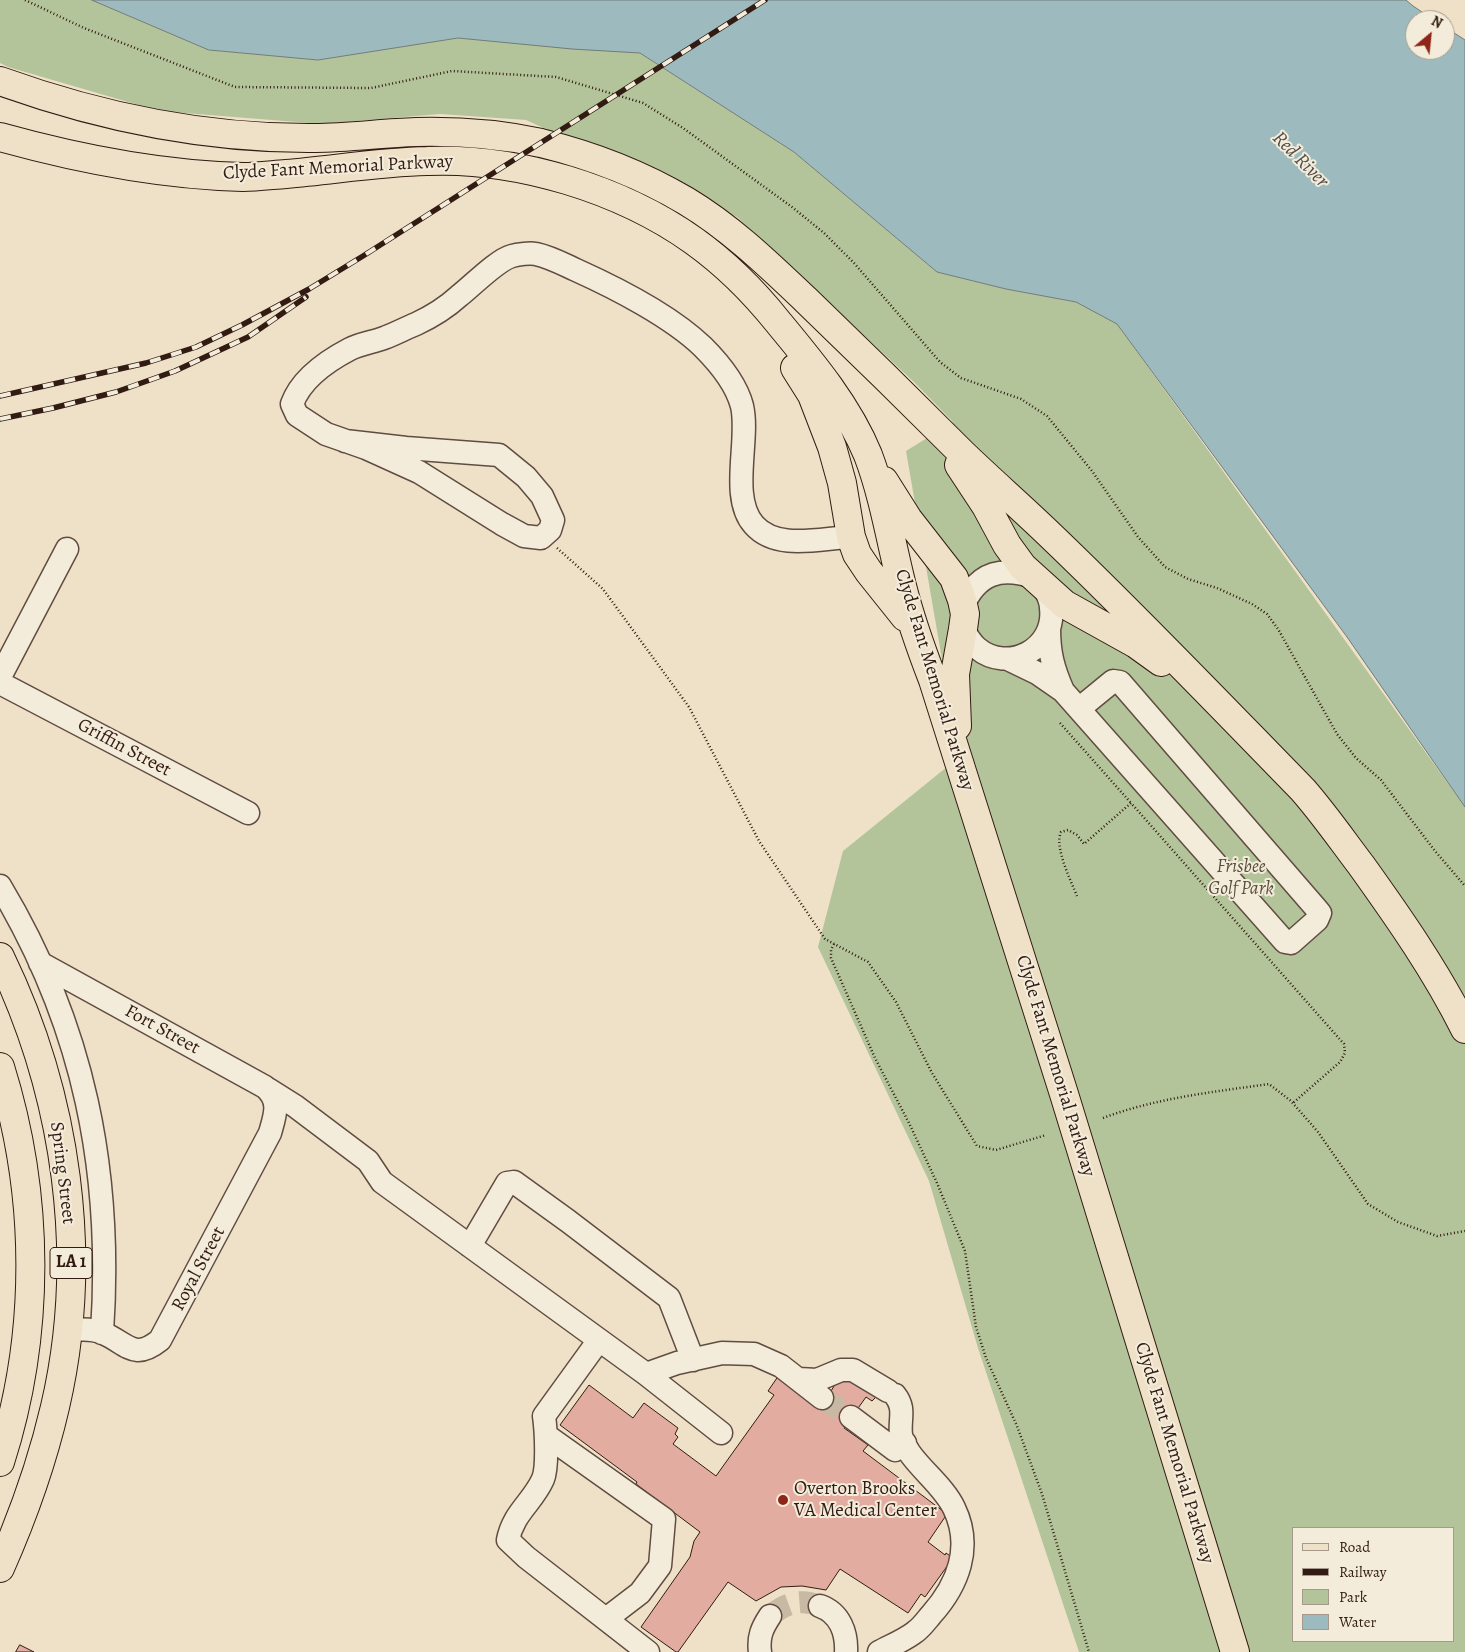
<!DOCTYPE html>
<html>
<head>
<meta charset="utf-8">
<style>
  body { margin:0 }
  #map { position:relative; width:1465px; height:1652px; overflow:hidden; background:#eee1c8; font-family:Alegreya,serif }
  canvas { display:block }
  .legend { position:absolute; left:1292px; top:1527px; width:162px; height:115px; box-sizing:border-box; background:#f4ecdb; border:1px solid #a6988b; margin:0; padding:6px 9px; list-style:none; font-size:15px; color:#311b12 }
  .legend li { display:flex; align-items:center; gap:10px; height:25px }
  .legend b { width:25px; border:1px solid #a6988b }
  .north { position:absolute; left:1405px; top:10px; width:50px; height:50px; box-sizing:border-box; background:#f4ecdb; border:1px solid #a6988b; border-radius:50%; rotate:28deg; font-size:14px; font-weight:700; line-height:20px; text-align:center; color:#311b12 }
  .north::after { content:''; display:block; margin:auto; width:18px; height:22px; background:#8f2418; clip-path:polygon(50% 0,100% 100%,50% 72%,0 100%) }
</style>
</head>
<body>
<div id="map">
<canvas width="1465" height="1652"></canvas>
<ul class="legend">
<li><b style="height:6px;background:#eee1c8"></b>Road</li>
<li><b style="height:6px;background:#311b12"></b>Railway</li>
<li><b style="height:14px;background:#b4c49a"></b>Park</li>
<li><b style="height:14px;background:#9dbbbe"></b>Water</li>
</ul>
<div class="north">N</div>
</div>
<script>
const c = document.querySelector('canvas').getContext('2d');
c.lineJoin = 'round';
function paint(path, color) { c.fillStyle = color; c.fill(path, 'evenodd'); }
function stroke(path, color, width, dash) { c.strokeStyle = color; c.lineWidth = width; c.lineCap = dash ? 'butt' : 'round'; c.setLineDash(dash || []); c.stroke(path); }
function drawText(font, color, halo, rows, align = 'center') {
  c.font = font + ' Alegreya,serif'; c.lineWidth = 4; c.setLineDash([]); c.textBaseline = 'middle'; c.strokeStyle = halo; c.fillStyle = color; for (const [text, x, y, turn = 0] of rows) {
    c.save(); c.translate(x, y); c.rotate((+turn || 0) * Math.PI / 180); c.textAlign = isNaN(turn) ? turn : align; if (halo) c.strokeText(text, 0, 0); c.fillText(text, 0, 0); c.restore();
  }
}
const green = new Path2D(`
  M 0,0 L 92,0 L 209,50 L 318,60 L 458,38 L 640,53 L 794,152 L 937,272 L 1006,289 L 1076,302 L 1117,324 L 1465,807 L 1465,1652 L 1241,1652 L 944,671 L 906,451 L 953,422 L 915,383 L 737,217 L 526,120 L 440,114 L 322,124 L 159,111 L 8,67 L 0,63 ZM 1294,1528 L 1454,1528 L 1454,1641 L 1294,1641 Z
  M 958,758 L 1226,1652 L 1079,1652 L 978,1348 L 929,1181 L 818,947 L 843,851 Z`);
const water = new Path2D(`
  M 92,0 L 1406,0 L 1413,6 L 1434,20 L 1415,20 L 1415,50 L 1445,50 L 1445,27 L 1465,40 L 1465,807 L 1347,637 L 1117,324 L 1076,302 L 1006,289 L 937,272 L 794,152 L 640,53 L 572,49 L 458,38 L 318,60 L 209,50 Z`);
const building = new Path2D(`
  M 843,1372 L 876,1397 L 872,1401 L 866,1397 L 844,1428 L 868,1445 L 863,1451 L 947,1514 L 928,1542 L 945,1555 L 946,1553 L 953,1558 L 925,1597 L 921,1594 L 908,1613 L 840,1569 L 826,1590 L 802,1586 L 781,1587 L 756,1601 L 728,1582 L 678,1652 L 676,1652 L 641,1627 L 690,1557 L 694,1541 L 700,1532 L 636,1484 L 637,1482 L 560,1425 L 589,1385 L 633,1418 L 644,1403 L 678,1428 L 675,1434 L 678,1437 L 673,1444 L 716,1476 L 774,1395 L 768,1391 L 779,1375 L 830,1392 Z
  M 20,1645 L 34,1652 L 16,1652 Z`);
const minorTunnel = new Path2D(`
  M 822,1398 L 851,1417
  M 770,1616 C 786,1603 801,1598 820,1606`);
const path = new Path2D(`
  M 25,0 L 84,28 L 235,87 L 371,88 L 452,71 L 556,77 L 643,103 L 683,128 L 792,207 L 824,233 L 854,263 L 940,362 L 961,378 L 1021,399 L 1047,416 L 1092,471 L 1138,537 L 1165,567 L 1188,579 L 1217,588 L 1252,604 L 1267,614 L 1278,629 L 1337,734 L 1356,758 L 1381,780 L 1435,851 L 1465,886
  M 557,548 L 603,589 L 689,707 L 759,841 L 825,939 L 868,962 L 896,1002 L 932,1073 L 977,1146 L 996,1150 L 1046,1135
  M 1060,723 L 1131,803
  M 1077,896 C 1071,881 1054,847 1061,832 L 1068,830 L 1077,835 L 1084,844 L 1131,803 L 1344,1044 L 1345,1053 L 1340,1062 L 1293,1103
  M 834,944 L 831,950 L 831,958 L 875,1058 L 909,1123 L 937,1183 L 965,1251 L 976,1327 L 986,1358 L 1017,1426 L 1042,1494 L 1089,1652
  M 1103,1118 C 1156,1098 1213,1092 1269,1084 L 1291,1101 L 1318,1132 L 1368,1204 L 1398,1222 L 1437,1236 L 1465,1231`);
const minor = new Path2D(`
  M 345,441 L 406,448 L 499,455 L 526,477 L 542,496 L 553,520 L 550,530 L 541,538 L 524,536 L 502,524 L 419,472 L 366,448 L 326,434 L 297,415 L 292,404 C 301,379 327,361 350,349 C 360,344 373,342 384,338 C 395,334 406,328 416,324 C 431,317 447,307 459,296 C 472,286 497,260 512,256 C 518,254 530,253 536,254 C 550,257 563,264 576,270 C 616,288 672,317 703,347 C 719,363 736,383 742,406 C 750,440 729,497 754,525 C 777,551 821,538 851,537
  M 963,606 C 977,574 1000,566 1033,577
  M 1049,628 C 1049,653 1053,668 1063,691
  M 963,629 C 967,636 971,643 977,648 C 1008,674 1056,649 1051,608 C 1051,600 1047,594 1044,587
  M 1008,659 L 1037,673 L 1063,691 L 1285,942 L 1291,943 L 1317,920 L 1320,913 L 1315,907 L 1120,682 L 1113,681 L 1080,708
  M 0,677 L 67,549
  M 0,683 L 248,813
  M 0,886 C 84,1026 113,1171 102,1333
  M 40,963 L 265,1087 C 281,1101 275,1115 270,1133 L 160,1340 C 134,1361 128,1344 103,1333 C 91,1328 79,1329 67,1331
  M 268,1089 L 295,1106 L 368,1161 L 382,1182 L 646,1374 L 721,1433
  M 470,1246 L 507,1183 L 514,1182 L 568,1221 L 669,1298 L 693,1360
  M 599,1340 L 544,1416 C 546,1430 548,1467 543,1479 C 533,1502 513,1513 508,1540 L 526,1557 L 648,1652
  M 646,1374 L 677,1363 L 722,1353 L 754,1354 L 781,1366 L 822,1398
  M 799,1379 L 817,1380 L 841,1370 L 853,1370 L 888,1391
  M 851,1417 L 895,1450 L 905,1443
  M 547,1436 L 664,1519 L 660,1566 L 640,1593 L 606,1619
  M 820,1606 C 840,1613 847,1633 846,1652
  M 760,1652 C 758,1637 762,1628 770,1616
  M 879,1652 C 890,1646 905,1640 915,1632 C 921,1628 926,1621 931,1615 C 958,1585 973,1547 954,1508 C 944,1487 922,1471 909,1452 C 906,1447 902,1440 901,1435 C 899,1419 906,1409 895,1395`);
const major = new Path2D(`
  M 0,81 C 100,117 208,139 315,138 C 349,138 382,133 416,132 C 458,131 500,134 541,143 C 590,155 642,175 686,201 C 731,228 768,264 806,300 C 859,351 911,402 963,454 C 991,481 1021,507 1049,534 C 1136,617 1219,704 1303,790 C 1324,814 1342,840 1361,865 C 1399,918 1436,971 1465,1029
  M 0,137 C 79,159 161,175 243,177 C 257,177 272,175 286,174 C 333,170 380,162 427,161 C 517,157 621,189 694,241 C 726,264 754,292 778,322 C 812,363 848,406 868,455 C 884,497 891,543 902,586 C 910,618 921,649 933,680 L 1064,1094 L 1235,1652
  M 795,368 L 812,395 L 832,447 L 842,483 L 851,537 L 857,554 L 869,572 L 905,617
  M 959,465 L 986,506 L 1007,545 L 1023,567 L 1064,604 L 1136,644 L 1161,662
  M 884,481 L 908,519 L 954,578 L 962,600 L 965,614 L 963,629 L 955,674 L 957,726
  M 0,957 C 67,1095 90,1257 55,1407 C 42,1463 23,1516 0,1568
  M 0,1067 C 40,1195 41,1334 0,1462`);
const rail = new Path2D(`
  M 0,396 L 146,363 L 196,347 L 242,325 L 309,289 L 363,256 L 765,0
  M 0,419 L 53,408 L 116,392 L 175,371 L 248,337 L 306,297`);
const markers = [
  [783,1500,6,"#8f2418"]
];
const shields = [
  [71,1263,42]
];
const shieldNames = [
  ["LA 1",71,1263]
];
const streetNames = [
  ["Clyde Fant Memorial Parkway",338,168,-3],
  ["Clyde Fant Memorial Parkway",934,680,73],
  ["Griffin Street",124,748,28],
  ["Fort Street",162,1030,29],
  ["Clyde Fant Memorial Parkway",1055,1066,73],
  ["Spring Street",62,1173,83],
  ["Royal Street",199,1269,-62],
  ["Clyde Fant Memorial Parkway",1174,1453,73]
];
const parkNames = [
  ["Frisbee",1241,867],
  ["Golf Park",1241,889]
];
const poiNames = [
  ["Overton Brooks",794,1489],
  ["VA Medical Center",794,1511]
];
const waterNames = [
  ["Red River",1300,160,45]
];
paint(green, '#b4c49a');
paint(water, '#9dbbbe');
stroke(water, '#727b79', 1);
paint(building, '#e2ada0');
stroke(building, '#311b12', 1);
stroke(minorTunnel, '#c8b9a4', 22, [22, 11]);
stroke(minor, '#604c40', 25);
stroke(major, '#311b12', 30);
stroke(path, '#311b12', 2.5, [1, 2.5]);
stroke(minor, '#f4ecdb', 22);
stroke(major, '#eee1c8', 28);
stroke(rail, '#311b12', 5.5);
stroke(rail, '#f4ecdb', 4, [11]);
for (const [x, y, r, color] of markers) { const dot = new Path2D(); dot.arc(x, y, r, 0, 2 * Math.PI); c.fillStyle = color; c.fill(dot); stroke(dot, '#f4ecdb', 2); }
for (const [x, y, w] of shields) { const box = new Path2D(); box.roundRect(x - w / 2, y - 15.5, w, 31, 4); c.fillStyle = '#f4ecdb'; c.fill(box); stroke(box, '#311b12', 1); }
drawText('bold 18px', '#311b12', null, shieldNames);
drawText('19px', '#311b12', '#f4ecdb', streetNames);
drawText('italic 19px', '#584e3b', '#f4ecdb', parkNames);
drawText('19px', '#311b12', '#f4ecdb', poiNames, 'left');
drawText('italic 20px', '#514b46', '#f4ecdb', waterNames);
</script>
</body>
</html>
